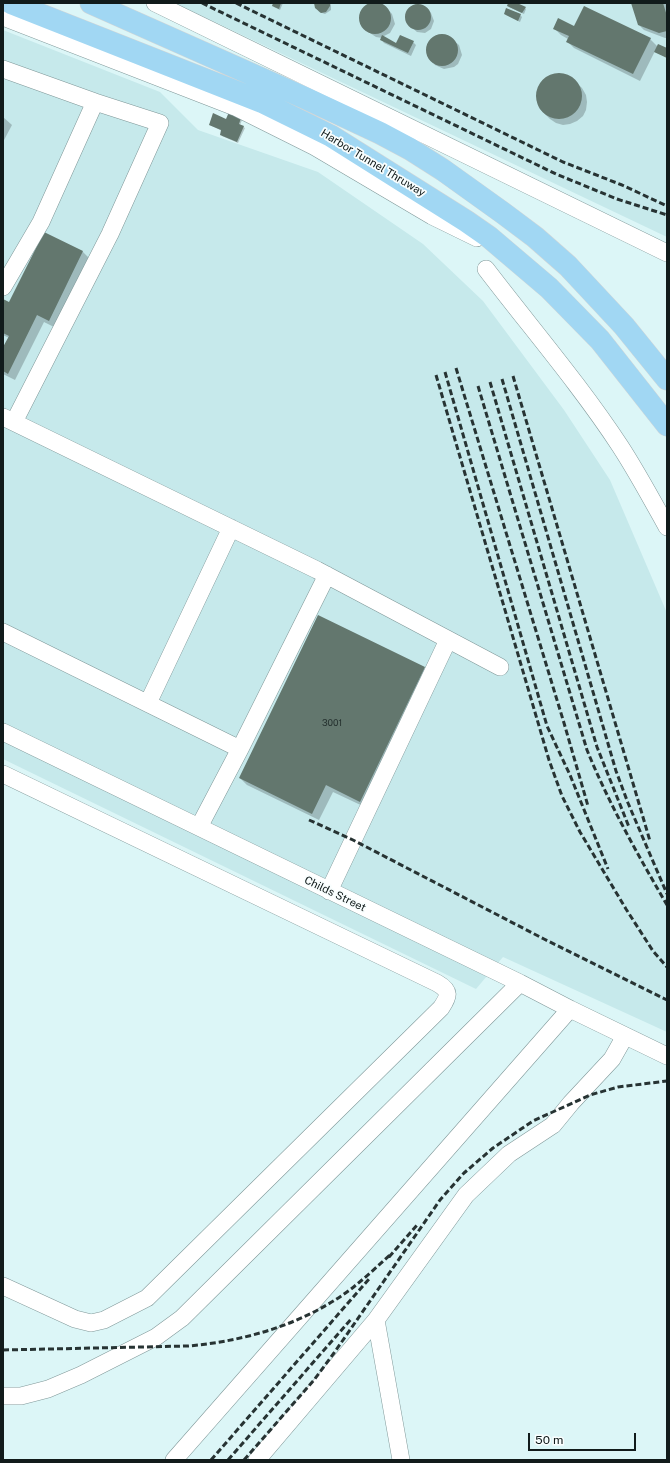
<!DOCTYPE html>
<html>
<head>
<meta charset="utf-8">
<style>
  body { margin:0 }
  #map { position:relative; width:670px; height:1463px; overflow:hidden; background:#dcf6f7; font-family:"Public Sans",sans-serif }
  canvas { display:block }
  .frame { position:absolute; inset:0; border:4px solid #111b1b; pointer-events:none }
  .scale { position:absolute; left:528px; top:1433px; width:108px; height:18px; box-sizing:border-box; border:2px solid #111b1b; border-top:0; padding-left:5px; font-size:12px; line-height:14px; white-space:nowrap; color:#111b1b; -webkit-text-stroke:3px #f9fefe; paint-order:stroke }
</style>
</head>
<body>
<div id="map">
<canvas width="670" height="1463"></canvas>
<div class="frame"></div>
<div class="scale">50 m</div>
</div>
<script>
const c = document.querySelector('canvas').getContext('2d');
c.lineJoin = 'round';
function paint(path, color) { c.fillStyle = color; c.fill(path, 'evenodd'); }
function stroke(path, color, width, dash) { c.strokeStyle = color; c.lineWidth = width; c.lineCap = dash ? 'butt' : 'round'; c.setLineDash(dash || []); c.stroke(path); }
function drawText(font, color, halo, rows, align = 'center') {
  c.font = font + ' "Public Sans",sans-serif'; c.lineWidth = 3.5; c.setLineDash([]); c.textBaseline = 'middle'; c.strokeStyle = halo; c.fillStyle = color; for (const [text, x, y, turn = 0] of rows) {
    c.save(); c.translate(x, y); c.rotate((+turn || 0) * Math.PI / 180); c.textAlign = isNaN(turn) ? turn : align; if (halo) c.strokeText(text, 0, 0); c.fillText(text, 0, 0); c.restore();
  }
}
const built = new Path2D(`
  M 175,3 L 666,3 L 667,8 L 667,237 Z
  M 3,30 L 160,92 L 198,130 L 318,172 L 423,244 L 483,301 L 564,410 L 610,480 L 667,613 L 667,1032 L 503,957 L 476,989 L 3,759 Z`);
const shadow = new Path2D(`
  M 274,3 L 283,3 L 280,10 L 274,7 Z
  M 315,3 L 330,3 L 331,5 L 331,10 L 325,14 L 319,12 Z
  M 374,3 L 385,6 L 392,14 L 395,24 L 390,33 L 382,37 L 397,44 L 413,42 L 416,45 L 411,56 L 384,43 L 381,39 L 382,38 L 376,37 L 364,29 L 361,24 L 360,15 L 366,6 Z
  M 509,3 L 515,3 L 525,8 L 526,9 L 524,14 L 509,7 Z
  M 632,3 L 666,3 L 667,38 L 665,38 L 644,30 L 639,25 Z
  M 416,4 L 425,7 L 428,9 L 431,13 L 434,21 L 431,29 L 425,33 L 417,32 L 407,23 L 405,15 L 409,8 Z
  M 507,9 L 520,15 L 522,17 L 520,22 L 506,15 Z
  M 575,27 L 650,39 L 658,47 L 667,49 L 667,58 L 655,51 L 640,81 L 574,48 L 567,41 L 568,39 L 561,35 L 554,28 Z
  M 447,35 L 459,45 L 462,55 L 458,64 L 454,67 L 444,69 L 435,65 L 429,57 L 428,47 L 432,39 L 436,36 Z
  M 557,74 L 564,74 L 571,77 L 582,88 L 586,95 L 587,102 L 586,110 L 583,116 L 577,121 L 570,124 L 563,125 L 556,123 L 550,119 L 539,108 L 537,101 L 537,93 L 539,86 L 543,80 L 549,76 Z
  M 3,117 L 12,125 L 3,142 Z
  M 241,119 L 242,120 L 240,125 L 245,128 L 238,143 L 222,136 L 222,131 L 210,125 L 226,120 Z
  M 44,233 L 83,252 L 90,259 L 56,328 L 44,322 L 15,380 L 3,374 L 3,350 L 9,338 L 3,335 L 3,300 L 10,303 Z
  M 424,668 L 431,675 L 367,808 L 333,792 L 319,820 L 247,785 L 240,778 Z`);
const building = new Path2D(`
  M359 18a16 16 0 1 1 32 0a16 16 0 1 1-32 0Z
  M 273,3 L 281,3 L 279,9 L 272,6 Z
  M 314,3 L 330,3 L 330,6 L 326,12 L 321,13 L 315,8 Z
  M 508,3 L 517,3 L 526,7 L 522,13 L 507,6 Z
  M 631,3 L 663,3 L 667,16 L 667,31 L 659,33 L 638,25 Z
  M405 17a13 13 0 1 1 26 0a13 13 0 1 1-26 0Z
  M 584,6 L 651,38 L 633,74 L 566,42 L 569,36 L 553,29 L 558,18 L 574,26 Z
  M 506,8 L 521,14 L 518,21 L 504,14 Z
  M426 50a16 16 0 1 1 32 0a16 16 0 1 1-32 0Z
  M 382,35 L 396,43 L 400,35 L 414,41 L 408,53 L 380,40 Z
  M 658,44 L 667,48 L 667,58 L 654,52 Z
  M536 96a23 23 0 1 1 46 0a23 23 0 1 1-46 0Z
  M 229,112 L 241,118 L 239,124 L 244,126 L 237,142 L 220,135 L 221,130 L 209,125 L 213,113 L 226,119 Z
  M 44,232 L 83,251 L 49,321 L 37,315 L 8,374 L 3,371 L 3,347 L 9,336 L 3,333 L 3,299 L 9,302 Z
  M 318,615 L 425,667 L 360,802 L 326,785 L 312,814 L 239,778 Z`);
const minor = new Path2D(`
  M 155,3 L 667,253
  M 3,17 L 235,107 L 315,147 L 432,216 L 477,238
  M 3,69 L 95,102
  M 486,269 C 531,328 580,385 620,446 C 637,472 652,500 667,527
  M 3,287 L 41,222 L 95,102 L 160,123 L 110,234 L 14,422
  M 3,417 L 317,570 L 500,667
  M 3,632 L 240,749
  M 148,703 L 231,528
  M 3,732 L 520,983 L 570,1009 L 667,1056
  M 3,774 L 437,983 C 451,991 449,996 441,1008 L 147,1298 L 104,1320 L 91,1323 L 75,1319 L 3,1286
  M 199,827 L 240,749 L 327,575
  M 329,891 L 448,640
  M 376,1320 L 401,1460
  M 3,1396 L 21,1396 L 48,1389 L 81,1375 L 156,1337 L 182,1318 L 520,983
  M 174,1460 L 570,1009
  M 257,1460 L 376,1320 L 466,1195 L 509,1154 L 553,1125 L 571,1103 L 612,1059 L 625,1036`);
const highway = new Path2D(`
  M 11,3 L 262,102 L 331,136 L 466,221 L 489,237 L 549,288 L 600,340 L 667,425
  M 91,3 L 305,98 L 380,133 L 410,149 L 443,170 L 503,213 L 535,237 L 568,266 L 624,326 L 667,379`);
const rail = new Path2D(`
  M 202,3 L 556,174 L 617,199 L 667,215
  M 236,3 L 563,162 L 622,185 L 667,206
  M 456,368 L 564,723 L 588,806
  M 445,372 L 547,726 L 570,775 L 608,869
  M 436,375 L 549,760 L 562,796 L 580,832 L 626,909 L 653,951 L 667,967
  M 513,376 L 650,841
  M 502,379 L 616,771 L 628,803 L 667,894
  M 490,382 L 597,747 L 629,827
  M 478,386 L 587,750 C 609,804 638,855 667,905
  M 309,820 L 353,840 L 544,939 L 667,1000
  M 389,1257 L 417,1225
  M 3,1350 L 188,1346 C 246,1341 304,1324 351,1289 C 365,1278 379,1265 392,1253
  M 211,1460 L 369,1279
  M 228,1460 L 352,1318
  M 244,1460 L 314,1380 L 334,1353 L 440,1200 L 464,1173 L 493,1148 L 533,1121 L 590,1095 L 618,1087 L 667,1081`);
const numberNames = [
  ["3001",332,723]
];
const streetNames = [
  ["Harbor Tunnel Thruway",373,163,31],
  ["Childs Street",335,894,26]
];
paint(built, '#c6e9eb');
paint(shadow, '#0003');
paint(building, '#63776e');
stroke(minor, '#7f9798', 18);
stroke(highway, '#d4d6d6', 23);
stroke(minor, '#fff', 17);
stroke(highway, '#a1d7f3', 22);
stroke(rail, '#273333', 3, [6, 3]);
drawText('9px', '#263230', null, numberNames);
drawText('11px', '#111b1b', '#f9fefe', streetNames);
</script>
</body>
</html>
